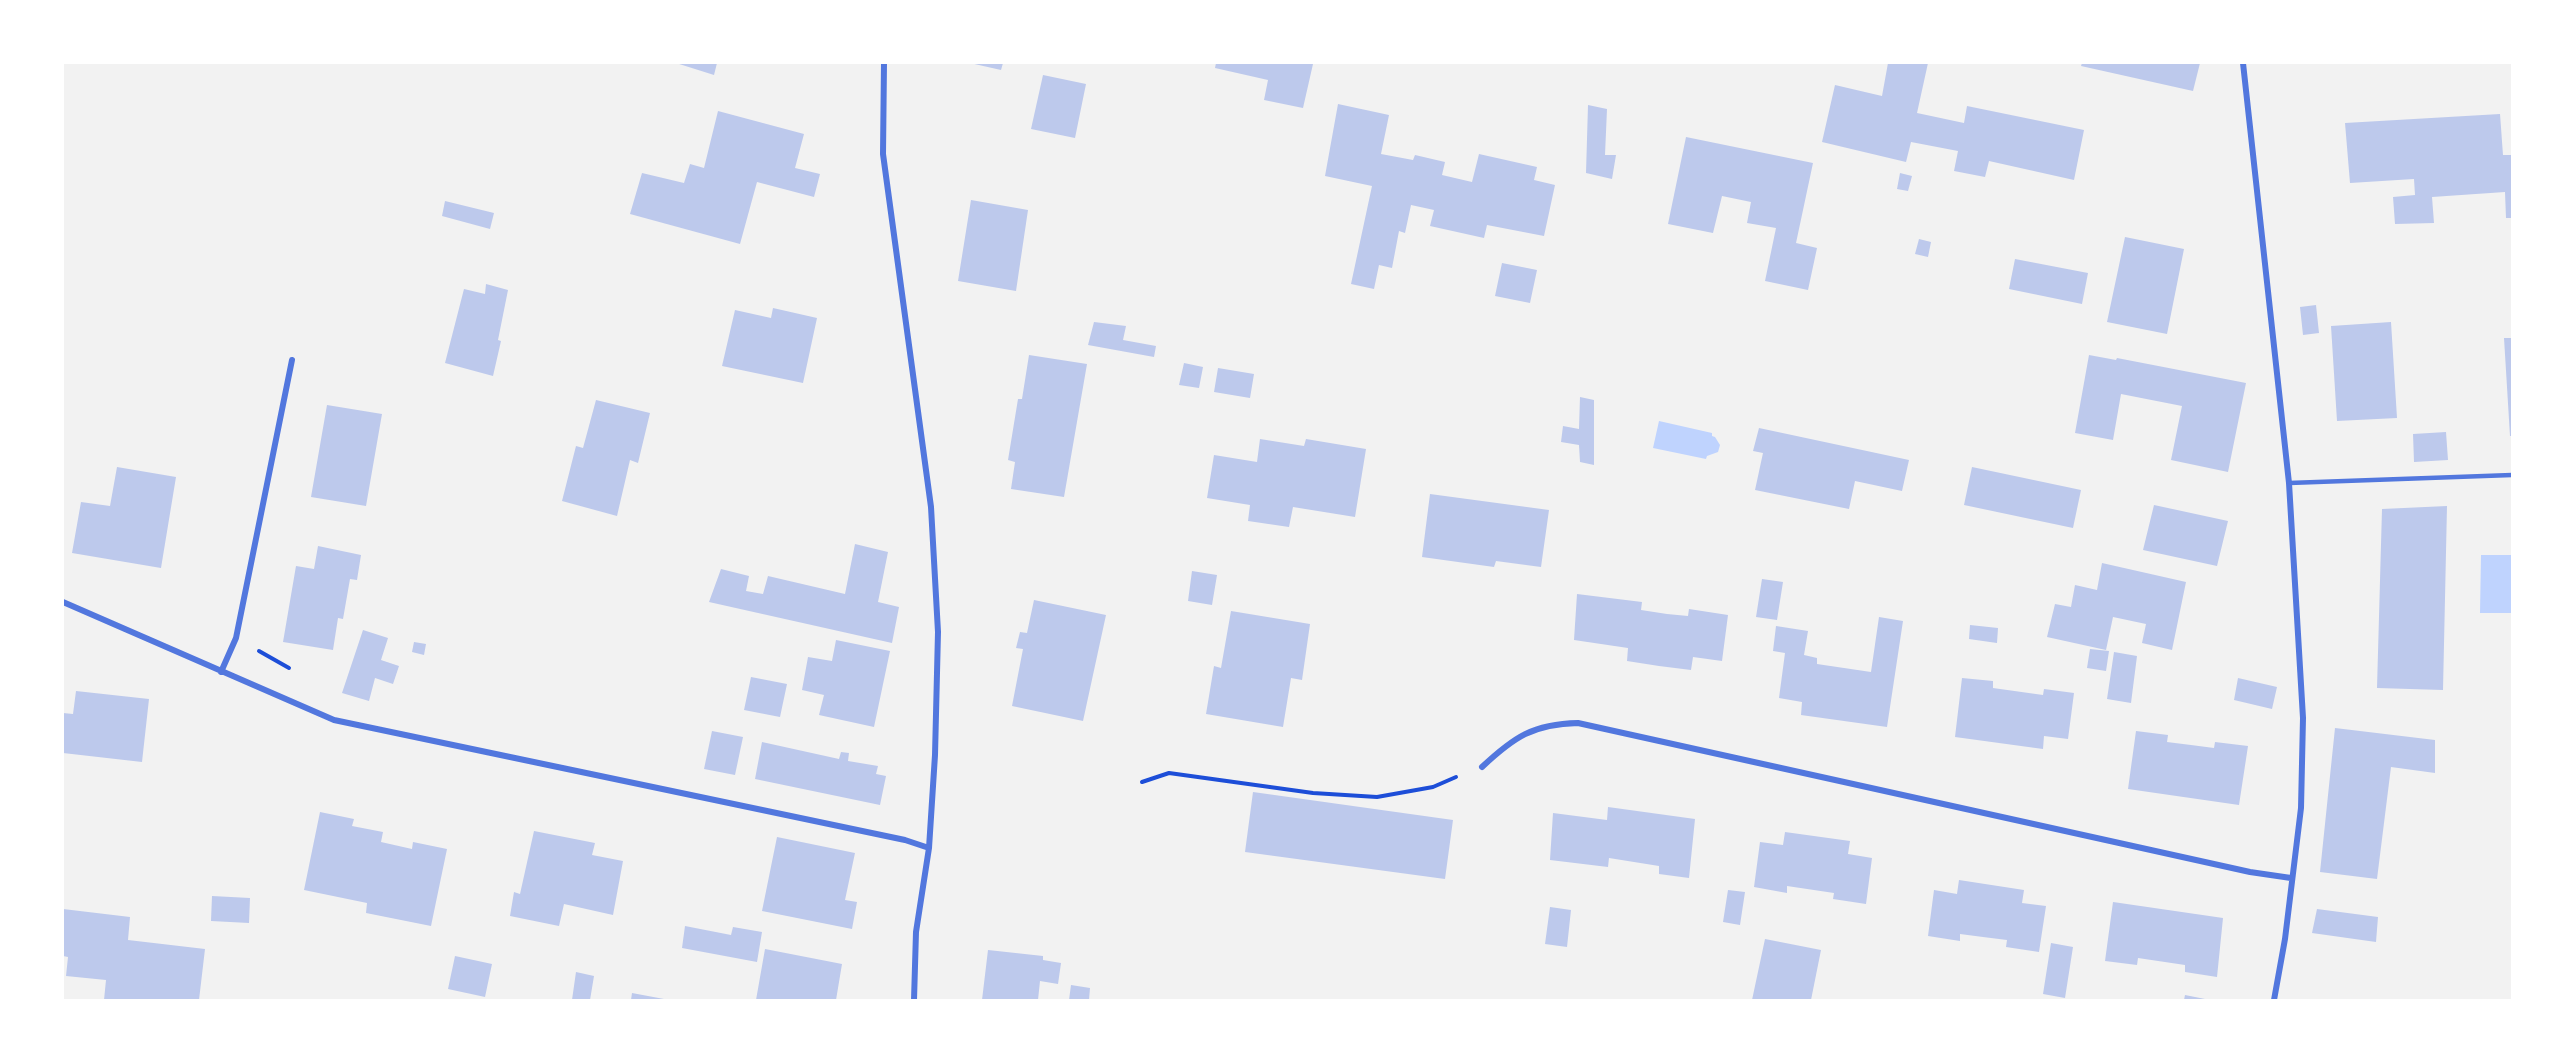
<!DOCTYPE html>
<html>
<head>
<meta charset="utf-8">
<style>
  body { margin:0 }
  #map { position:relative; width:2575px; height:1063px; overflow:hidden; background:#f2f2f2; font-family:"DejaVu Sans",sans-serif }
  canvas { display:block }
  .frame { position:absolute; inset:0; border:64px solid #fff; pointer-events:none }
</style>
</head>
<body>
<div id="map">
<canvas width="2575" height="1063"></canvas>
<div class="frame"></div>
</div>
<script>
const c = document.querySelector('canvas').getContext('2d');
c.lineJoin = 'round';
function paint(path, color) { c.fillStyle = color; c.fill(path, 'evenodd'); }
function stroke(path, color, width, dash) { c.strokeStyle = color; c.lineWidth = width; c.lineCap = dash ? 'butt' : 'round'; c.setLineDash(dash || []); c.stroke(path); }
const water = new Path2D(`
  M 1659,421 L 1712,433 L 1712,436 L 1715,437 L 1720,445 L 1718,452 L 1707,456 L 1706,459 L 1653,448 Z
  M 2481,555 L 2512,555 L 2511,613 L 2480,613 Z`);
const building = new Path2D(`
  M 676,63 L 717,63 L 714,75 Z
  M 970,63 L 1003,63 L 1001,70 Z
  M 1216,63 L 1313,64 L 1303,108 L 1264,100 L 1268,80 L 1215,68 Z
  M 1888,63 L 1928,63 L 1917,113 L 1964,123 L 1967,106 L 2084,130 L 2074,180 L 1989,161 L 1985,177 L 1954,171 L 1958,151 L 1911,142 L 1906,162 L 1822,142 L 1835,85 L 1882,96 Z
  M 2082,63 L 2200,63 L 2193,91 L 2081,66 Z
  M 1043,75 L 1086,84 L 1075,138 L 1031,129 Z
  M 1338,104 L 1389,115 L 1381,154 L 1413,160 L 1415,155 L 1445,162 L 1442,175 L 1472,182 L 1479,154 L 1537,167 L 1534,180 L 1555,185 L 1544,236 L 1487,225 L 1484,238 L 1430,226 L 1434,210 L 1411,205 L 1405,233 L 1399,231 L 1392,268 L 1379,265 L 1374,289 L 1351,284 L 1372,186 L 1325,176 Z
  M 1588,105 L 1607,109 L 1605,155 L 1616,155 L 1612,179 L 1586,173 Z
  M 718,111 L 804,134 L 795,168 L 820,174 L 814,197 L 757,182 L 740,244 L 630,214 L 642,173 L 684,183 L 690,164 L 704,168 Z
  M 2500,114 L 2503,155 L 2512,155 L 2512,218 L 2506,218 L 2505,192 L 2432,197 L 2434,223 L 2395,224 L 2393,197 L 2415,195 L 2414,179 L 2350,183 L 2345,123 Z
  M 1686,137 L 1813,163 L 1796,243 L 1817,248 L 1808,290 L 1765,281 L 1776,228 L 1747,223 L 1751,202 L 1722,196 L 1713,233 L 1668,224 Z
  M 1900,173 L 1912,176 L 1908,191 L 1897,189 Z
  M 971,200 L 1028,210 L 1016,291 L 958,281 Z
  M 445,201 L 494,213 L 490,229 L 442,216 Z
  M 2125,237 L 2184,249 L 2167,334 L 2107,322 Z
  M 1919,239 L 1931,242 L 1928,257 L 1915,254 Z
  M 2015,259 L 2088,273 L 2082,304 L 2009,289 Z
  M 1502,263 L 1537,270 L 1530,303 L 1495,296 Z
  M 486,284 L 508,290 L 498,340 L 501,341 L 493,376 L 445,363 L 464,289 L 485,294 Z
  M 2316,305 L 2319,333 L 2303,335 L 2300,307 Z
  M 773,308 L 817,318 L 803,383 L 722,366 L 735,310 L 771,318 Z
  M 1094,322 L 1126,326 L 1123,340 L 1156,346 L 1154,357 L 1088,345 Z
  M 2391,322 L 2397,418 L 2337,421 L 2331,326 Z
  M 2504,338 L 2512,338 L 2512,436 L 2510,436 Z
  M 1029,355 L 1087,364 L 1064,497 L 1011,489 L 1015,462 L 1008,460 L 1018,399 L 1022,399 Z
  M 2089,355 L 2116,360 L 2117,358 L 2246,383 L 2228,472 L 2171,460 L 2182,406 L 2121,394 L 2113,440 L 2075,433 Z
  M 1184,363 L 1203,367 L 1199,388 L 1179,385 Z
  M 1218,368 L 1254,374 L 1250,398 L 1214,392 Z
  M 1580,397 L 1594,400 L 1594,465 L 1580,462 L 1579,445 L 1561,442 L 1563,426 L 1579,429 Z
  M 596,400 L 650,413 L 638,463 L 630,460 L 617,516 L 562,501 L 576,446 L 583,448 Z
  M 327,405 L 382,414 L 366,506 L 311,497 Z
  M 1759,428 L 1909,460 L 1902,491 L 1855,481 L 1849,509 L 1755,490 L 1763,453 L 1753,451 Z
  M 2446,432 L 2448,460 L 2414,462 L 2413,434 Z
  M 1260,439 L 1304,446 L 1306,439 L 1366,449 L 1355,517 L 1293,507 L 1289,527 L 1248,521 L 1250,505 L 1207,498 L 1214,455 L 1257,462 Z
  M 117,467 L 176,477 L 161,568 L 72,553 L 81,502 L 110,506 Z
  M 1972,467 L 2081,490 L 2073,528 L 1964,505 Z
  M 1430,494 L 1549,510 L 1541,567 L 1496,561 L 1494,567 L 1422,557 Z
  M 2154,505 L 2228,521 L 2217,566 L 2143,550 Z
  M 2447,506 L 2443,690 L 2377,688 L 2382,509 Z
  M 855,544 L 888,552 L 878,602 L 899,607 L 892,643 L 709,602 L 721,569 L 749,576 L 746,591 L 763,594 L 768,576 L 845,594 Z
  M 318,546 L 361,555 L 357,580 L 350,579 L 343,619 L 338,618 L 333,650 L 283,642 L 296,566 L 314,569 Z
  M 2102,563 L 2186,582 L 2172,650 L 2142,643 L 2146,624 L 2113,617 L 2106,650 L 2047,637 L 2055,604 L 2071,607 L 2075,585 L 2097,590 Z
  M 1192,571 L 1217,575 L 1212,605 L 1188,601 Z
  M 1762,579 L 1783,582 L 1777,620 L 1756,617 Z
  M 1577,594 L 1642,602 L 1641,610 L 1667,614 L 1688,616 L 1689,609 L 1728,615 L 1722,661 L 1693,657 L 1691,670 L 1659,666 L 1627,661 L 1628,648 L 1574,640 Z
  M 1034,600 L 1106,615 L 1083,721 L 1012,706 L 1023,649 L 1016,648 L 1020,632 L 1027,633 Z
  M 1231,611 L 1310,624 L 1302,680 L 1291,678 L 1283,727 L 1206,714 L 1214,666 L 1221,668 Z
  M 1879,617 L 1903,621 L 1887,727 L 1801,715 L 1802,702 L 1779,698 L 1785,653 L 1773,651 L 1776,626 L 1808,631 L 1804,655 L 1817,658 L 1817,664 L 1871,672 Z
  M 1970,625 L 1998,628 L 1997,643 L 1969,639 Z
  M 363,630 L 388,638 L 381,660 L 399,666 L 393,684 L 375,678 L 369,701 L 342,693 Z
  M 836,640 L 890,651 L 874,727 L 819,715 L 824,695 L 802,690 L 808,657 L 832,661 Z
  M 414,642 L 426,644 L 424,655 L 412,652 Z
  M 2090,649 L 2109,651 L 2106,671 L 2087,668 Z
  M 2114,652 L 2137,656 L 2131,703 L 2107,699 Z
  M 751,677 L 787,684 L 780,717 L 744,710 Z
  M 1962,678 L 1993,681 L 1993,688 L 2043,695 L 2044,689 L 2074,693 L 2068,739 L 2044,736 L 2043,749 L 1955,737 Z
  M 2238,678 L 2277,687 L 2272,709 L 2234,700 Z
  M 76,691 L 149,699 L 142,762 L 63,753 L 63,713 L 73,714 Z
  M 2335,728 L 2435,740 L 2435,773 L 2391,767 L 2377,879 L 2320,872 Z
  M 712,731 L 743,737 L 735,775 L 704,769 Z
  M 2136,731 L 2168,735 L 2167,742 L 2191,745 L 2214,748 L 2215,742 L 2248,746 L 2239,805 L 2128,789 Z
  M 762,742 L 839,759 L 841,752 L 849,753 L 848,761 L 878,766 L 876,774 L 886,776 L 880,805 L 755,779 Z
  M 1253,792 L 1453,820 L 1445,879 L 1245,852 Z
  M 1608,807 L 1695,819 L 1689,878 L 1659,874 L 1659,866 L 1609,858 L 1608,867 L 1550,860 L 1553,813 L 1607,820 Z
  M 320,812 L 354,819 L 352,826 L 383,832 L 381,842 L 412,849 L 413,842 L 447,849 L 431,926 L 366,913 L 367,903 L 304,890 Z
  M 534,831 L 595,843 L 592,855 L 623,861 L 613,915 L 564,904 L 559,926 L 510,916 L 514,892 L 520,894 Z
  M 1785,832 L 1850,841 L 1848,854 L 1872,858 L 1866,904 L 1833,899 L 1834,893 L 1787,886 L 1787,893 L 1754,887 L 1760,842 L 1783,845 Z
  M 777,837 L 855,853 L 845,900 L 857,902 L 852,929 L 762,911 Z
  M 1959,880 L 2024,890 L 2022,903 L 2046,906 L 2039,952 L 2006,947 L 2007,940 L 1983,937 L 1960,934 L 1960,941 L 1928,936 L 1934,890 L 1957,894 Z
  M 1728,890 L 1745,892 L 1740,925 L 1723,922 Z
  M 212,896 L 250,898 L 249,923 L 211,921 Z
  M 2113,902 L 2223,918 L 2217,977 L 2185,972 L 2185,965 L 2138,958 L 2137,965 L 2105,961 Z
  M 1550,907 L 1571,910 L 1567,947 L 1545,944 Z
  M 63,909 L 130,917 L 128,940 L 205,949 L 199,1000 L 104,1000 L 106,980 L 66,976 L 68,957 L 63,956 Z
  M 2317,909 L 2378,917 L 2376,942 L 2312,933 Z
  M 685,926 L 731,935 L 733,927 L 762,932 L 757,962 L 682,948 Z
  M 1765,939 L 1821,950 L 1811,1000 L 1752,1000 Z
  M 2051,943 L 2073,947 L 2065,998 L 2043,994 Z
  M 765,949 L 842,964 L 836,1000 L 756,1000 Z
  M 988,950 L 1043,956 L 1043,960 L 1061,963 L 1058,984 L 1040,981 L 1038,1000 L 982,1000 Z
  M 455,956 L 492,964 L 485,997 L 448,989 Z
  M 576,972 L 594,976 L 590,1000 L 572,1000 Z
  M 1071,985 L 1090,988 L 1089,1000 L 1069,1000 Z
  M 632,993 L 664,999 L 664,1000 L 631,1000 Z
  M 2185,995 L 2205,999 L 2205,1000 L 2184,1000 Z`);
const path = new Path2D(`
  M 259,651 L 289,668
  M 1142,782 L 1169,773 L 1313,793 L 1377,797 L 1433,787 L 1456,777`);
const service = new Path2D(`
  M 2289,483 L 2512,475`);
const minor = new Path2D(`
  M 884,63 L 883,154 L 931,507 L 938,632 L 935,755 L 929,848 L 916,932 L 914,1000
  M 2243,63 L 2289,483 L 2303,718 L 2301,808 L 2285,939 L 2274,1000
  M 63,602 L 334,720 L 905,840 L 929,848
  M 221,672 L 236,638 L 292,360
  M 1482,767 C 1514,737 1533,724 1578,723 L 2250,872 L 2291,878`);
paint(water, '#bfd3fe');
paint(building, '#bdc9ec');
stroke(path, '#1d4ed8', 4);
stroke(service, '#5277de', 4.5);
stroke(minor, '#5277de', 6);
</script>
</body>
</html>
